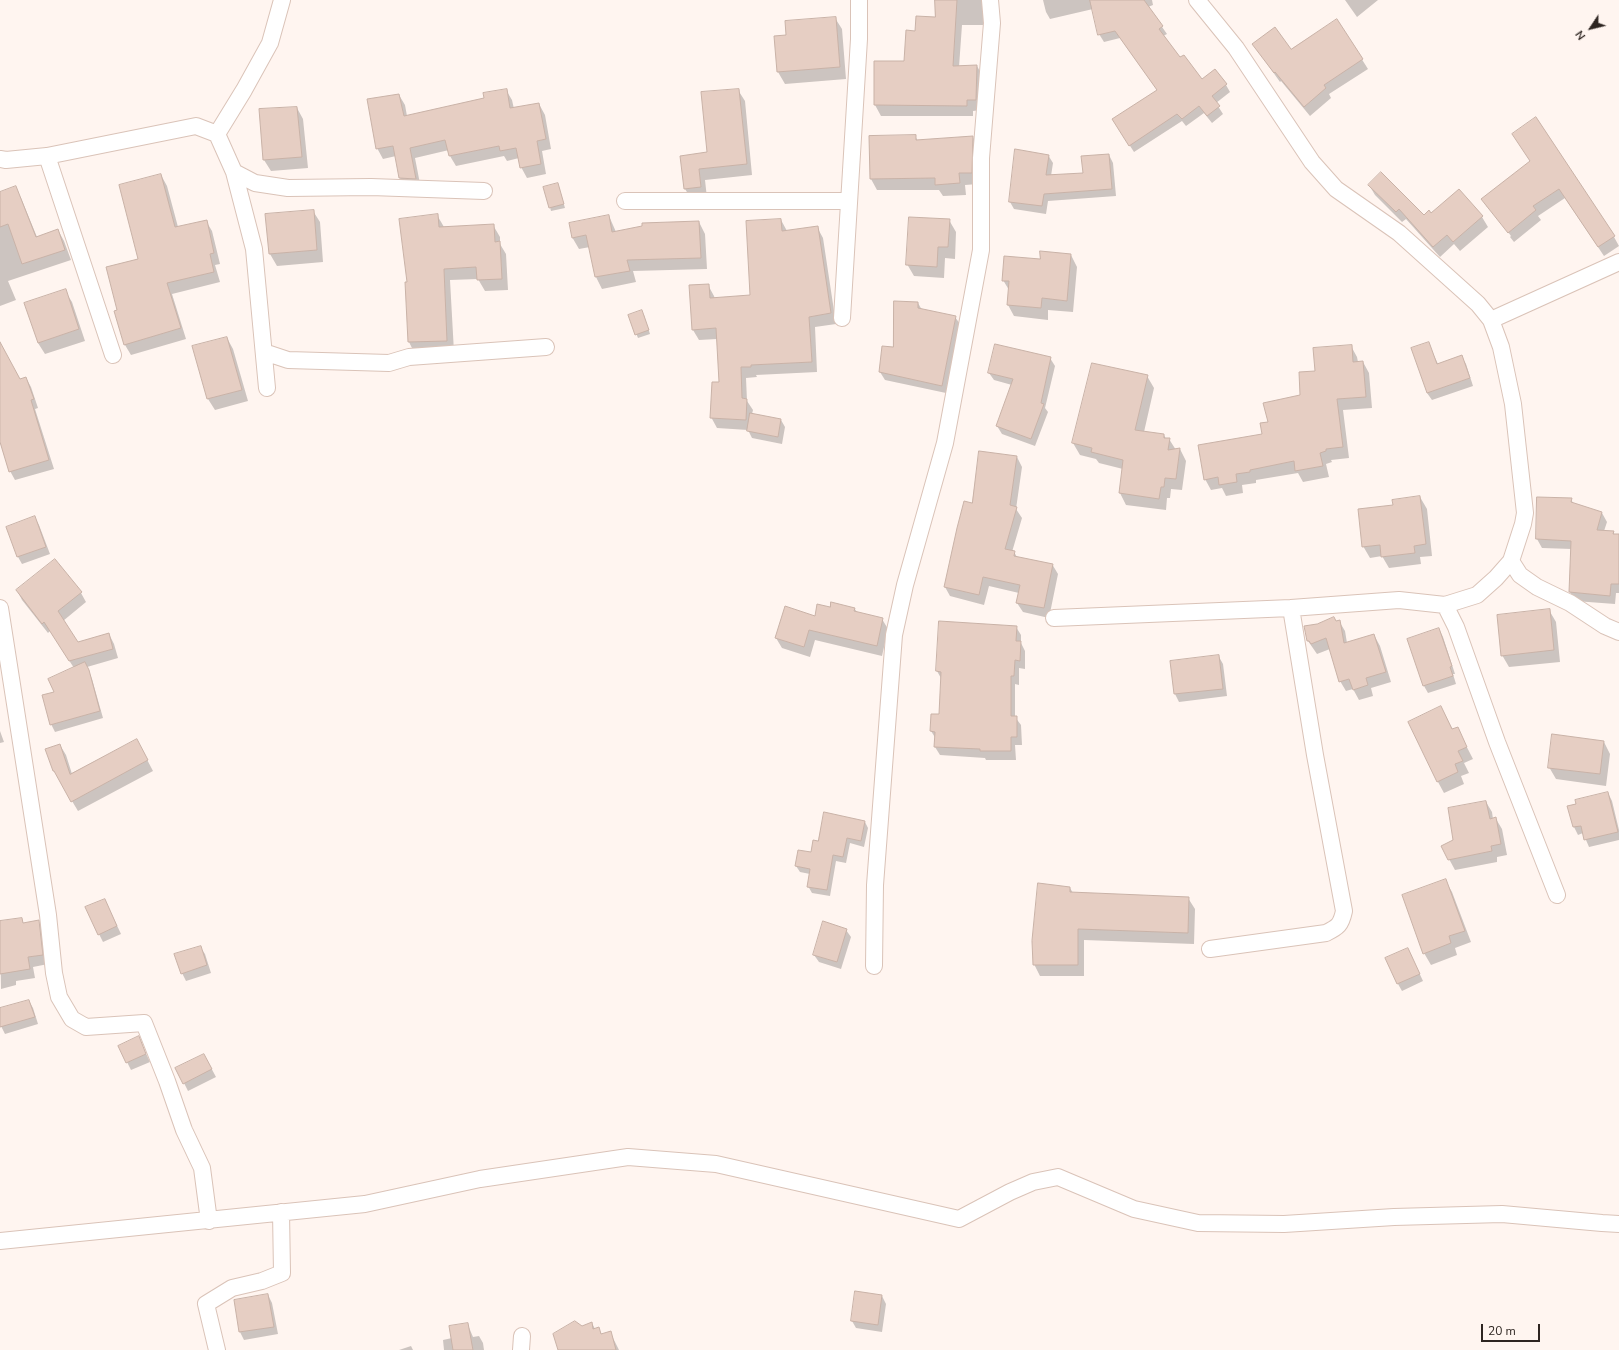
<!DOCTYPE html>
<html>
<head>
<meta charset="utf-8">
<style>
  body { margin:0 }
  #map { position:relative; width:1619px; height:1350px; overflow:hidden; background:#fff5f0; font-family:"Nunito Sans",sans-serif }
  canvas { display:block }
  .north { position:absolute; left:1571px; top:8px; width:40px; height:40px; -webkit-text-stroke:3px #fff5f0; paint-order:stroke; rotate:235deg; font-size:11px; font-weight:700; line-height:16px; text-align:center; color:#2e2521 }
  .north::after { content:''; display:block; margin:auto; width:14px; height:18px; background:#2e2521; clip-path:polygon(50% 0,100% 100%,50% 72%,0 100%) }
  .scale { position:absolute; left:1481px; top:1324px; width:59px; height:18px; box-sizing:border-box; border:2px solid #2e2521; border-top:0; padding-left:5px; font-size:12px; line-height:14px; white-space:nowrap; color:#2e2521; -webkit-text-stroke:3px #fff5f0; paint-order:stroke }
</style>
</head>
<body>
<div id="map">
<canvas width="1619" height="1350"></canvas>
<div class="north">N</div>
<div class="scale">20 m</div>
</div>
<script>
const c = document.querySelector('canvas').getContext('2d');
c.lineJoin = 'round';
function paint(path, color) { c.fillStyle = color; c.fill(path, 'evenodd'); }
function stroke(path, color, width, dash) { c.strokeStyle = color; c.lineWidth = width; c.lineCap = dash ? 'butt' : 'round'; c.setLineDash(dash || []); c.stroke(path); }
const shadow = new Path2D(`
  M 936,0 L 985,0 L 984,25 L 962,25 L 959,67 L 977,66 L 983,77 L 982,110 L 973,111 L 973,116 L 881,116 L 875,105 L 905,62 L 916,32 L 936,18 Z
  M 1043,0 L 1152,0 L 1153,5 L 1148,7 L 1167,34 L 1163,36 L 1180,59 L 1202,80 L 1215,70 L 1226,85 L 1230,92 L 1216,103 L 1223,114 L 1212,123 L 1204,113 L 1186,126 L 1182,121 L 1134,152 L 1117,126 L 1158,91 L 1120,38 L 1104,42 L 1099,34 L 1093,9 L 1050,19 L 1046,12 Z
  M 1345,0 L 1378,0 L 1357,17 Z
  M 835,18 L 842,29 L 846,79 L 785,84 L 778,72 L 775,37 L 787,36 Z
  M 1337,20 L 1368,69 L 1329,94 L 1331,98 L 1310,116 L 1281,81 L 1280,82 L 1253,44 L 1291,50 Z
  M 506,90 L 512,100 L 514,109 L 539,104 L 545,115 L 551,149 L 542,151 L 546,174 L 527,178 L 521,167 L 519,158 L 507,161 L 504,156 L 456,166 L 450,156 L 449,150 L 415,158 L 421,189 L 406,189 L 400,178 L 396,156 L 383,159 L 377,148 L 399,95 L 405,105 L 407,116 L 486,99 Z
  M 738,90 L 745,101 L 752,175 L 705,180 L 707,198 L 692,200 L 685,189 L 681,157 L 708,153 Z
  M 297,108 L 303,119 L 308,168 L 271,171 L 264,160 Z
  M 915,136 L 918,141 L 973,137 L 979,149 L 978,184 L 965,185 L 966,195 L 943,196 L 939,190 L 877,190 L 871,179 Z
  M 1048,155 L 1053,163 L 1051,176 L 1084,174 L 1109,155 L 1113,163 L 1116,196 L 1048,201 L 1046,214 L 1014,209 L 1010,202 Z
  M 1531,162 L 1614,237 L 1619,246 L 1604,256 L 1565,198 L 1538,216 L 1541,220 L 1514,242 L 1510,237 L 1511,236 L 1489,207 L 1487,207 L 1483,200 Z
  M 161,175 L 167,186 L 178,227 L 206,221 L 212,231 L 220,264 L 215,265 L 220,282 L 172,294 L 186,339 L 131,355 L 125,345 L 115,312 L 118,311 L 139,260 Z
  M 558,184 L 565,208 L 551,211 L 545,188 Z
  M 1369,185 L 1424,216 L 1431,214 L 1482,217 L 1488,227 L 1460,251 L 1454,244 L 1440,257 L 1406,219 L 1402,222 L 1375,195 Z
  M 15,188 L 21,198 L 37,237 L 58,230 L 64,241 L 71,260 L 8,281 L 16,300 L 0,306 L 0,194 Z
  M 313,211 L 320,222 L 323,262 L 277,266 L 270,254 L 267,215 Z
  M 437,215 L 444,227 L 493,225 L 500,237 L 500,244 L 506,254 L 508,290 L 485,291 L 478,279 L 450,280 L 454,352 L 415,354 L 409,342 L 406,283 L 408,283 Z
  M 609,216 L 616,232 L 699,222 L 705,234 L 707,269 L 633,271 L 636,282 L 602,289 L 596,277 L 590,247 L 579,249 L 572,237 Z
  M 781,220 L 787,231 L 817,227 L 823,238 L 836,324 L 815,327 L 817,372 L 756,375 L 757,377 L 746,378 L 747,401 L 753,410 L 752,414 L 781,420 L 785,427 L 782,444 L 752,438 L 748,430 L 717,428 L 711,417 L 720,384 L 717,339 L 699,340 L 693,330 L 708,285 L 714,296 L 715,299 L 752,296 Z
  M 949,220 L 956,232 L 955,259 L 945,258 L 944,278 L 914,276 L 907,264 Z
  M 1071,255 L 1077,267 L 1073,312 L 1048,310 L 1048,320 L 1014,316 L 1008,305 L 1009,290 L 1003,280 L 1041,261 Z
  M 65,291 L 72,302 L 85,341 L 45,354 L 38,343 Z
  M 918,303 L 922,310 L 955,317 L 960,324 L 946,393 L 885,380 L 880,372 Z
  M 644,315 L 650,334 L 638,338 L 629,316 Z
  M 227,338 L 233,349 L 248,401 L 215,410 L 208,399 L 193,347 Z
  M 1428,343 L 1438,364 L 1461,356 L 1466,364 L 1473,386 L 1432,400 L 1427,393 Z
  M 1351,346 L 1357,357 L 1358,362 L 1363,362 L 1369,373 L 1372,408 L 1343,410 L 1349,458 L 1331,460 L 1332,462 L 1326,464 L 1329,477 L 1303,482 L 1298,473 L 1256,480 L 1256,483 L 1242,485 L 1243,493 L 1226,496 L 1222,488 L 1211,490 L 1205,479 L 1263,435 L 1269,422 L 1302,396 L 1316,372 Z
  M 0,351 L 20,380 L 26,378 L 31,387 L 38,408 L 35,409 L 54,469 L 15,480 L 10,471 L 0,439 Z
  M 1050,358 L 1055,366 L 1045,408 L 1048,412 L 1035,446 L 1002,434 L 997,426 L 1012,385 L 994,380 L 989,373 Z
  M 1147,376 L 1154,388 L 1144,432 L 1164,435 L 1166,439 L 1169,439 L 1176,450 L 1180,449 L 1186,461 L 1182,490 L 1171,489 L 1170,498 L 1167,498 L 1166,510 L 1126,505 L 1120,493 L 1123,469 L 1099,463 L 1096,459 L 1080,455 L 1073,443 Z
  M 1017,457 L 1022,467 L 1016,509 L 1022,518 L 1012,552 L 1014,552 L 1017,557 L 1052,564 L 1058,574 L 1049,618 L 1023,612 L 1017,603 L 1019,593 L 989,586 L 984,605 L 950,596 L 945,587 L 973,504 Z
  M 1420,497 L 1427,509 L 1432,556 L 1420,557 L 1421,564 L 1389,568 L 1382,556 L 1370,558 L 1363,546 L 1394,506 Z
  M 1538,498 L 1571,499 L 1573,503 L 1602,513 L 1607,522 L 1604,531 L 1613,532 L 1615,535 L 1619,535 L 1619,593 L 1616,593 L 1615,604 L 1575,601 L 1570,592 L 1572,549 L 1542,548 L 1537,539 Z
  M 35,518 L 39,525 L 50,554 L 22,564 L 18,557 Z
  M 17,590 L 81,593 L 86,602 L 63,621 L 78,643 L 109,634 L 114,644 L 118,658 L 87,667 L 92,679 L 103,718 L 55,732 L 51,724 L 56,692 L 74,668 L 50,631 L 48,633 L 22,600 Z
  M 854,608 L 857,612 L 882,619 L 888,629 L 882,656 L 815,640 L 810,657 L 782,648 L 776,638 L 831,609 Z
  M 1549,610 L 1556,622 L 1560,662 L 1509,667 L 1502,655 Z
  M 1339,621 L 1345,631 L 1347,643 L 1374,635 L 1380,646 L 1391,682 L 1371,688 L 1373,696 L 1359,700 L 1353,689 L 1346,691 L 1340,681 L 1330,649 L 1317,654 L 1308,641 L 1336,622 Z
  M 1016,627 L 1021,635 L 1021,643 L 1025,651 L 1025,669 L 1019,668 L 1019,685 L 1015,684 L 1015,717 L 1021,725 L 1022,745 L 1015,745 L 1016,760 L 986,760 L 985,758 L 940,755 L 935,747 L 936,739 L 931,731 L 940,715 L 942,680 L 937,671 Z
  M 1439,629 L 1443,637 L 1455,674 L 1453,674 L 1456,684 L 1428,693 L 1424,686 L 1408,639 Z
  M 1219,657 L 1223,664 L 1227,696 L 1179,702 L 1175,694 L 1171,662 Z
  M 1441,707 L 1453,730 L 1457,728 L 1473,759 L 1464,763 L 1469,773 L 1461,776 L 1464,784 L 1444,793 L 1438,782 Z
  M 0,731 L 4,742 L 0,743 Z
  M 1604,742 L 1610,754 L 1606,786 L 1556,779 L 1549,767 Z
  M 60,745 L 66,755 L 72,774 L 142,750 L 153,771 L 78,811 L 54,771 Z
  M 1608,793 L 1612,801 L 1619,830 L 1619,840 L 1589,847 L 1583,833 L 1578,835 L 1574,827 L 1569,806 Z
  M 1486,802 L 1492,812 L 1493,819 L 1496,819 L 1502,829 L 1507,855 L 1497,857 L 1497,862 L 1455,870 L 1449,859 L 1454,840 Z
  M 865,822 L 868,828 L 864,847 L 850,843 L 846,863 L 836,861 L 830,896 L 812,893 L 808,886 L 810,874 L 800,872 L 796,866 L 811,853 L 818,842 Z
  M 1445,880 L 1452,892 L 1471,942 L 1455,948 L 1457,955 L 1431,965 L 1424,953 Z
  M 1070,888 L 1073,893 L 1188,898 L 1195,909 L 1194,944 L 1084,940 L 1084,976 L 1040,976 L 1034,964 Z
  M 105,900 L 121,934 L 103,942 L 99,934 Z
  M 21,919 L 24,924 L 38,922 L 44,931 L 48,964 L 33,967 L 35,978 L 16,981 L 16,985 L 1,989 L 0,928 Z
  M 846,930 L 851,937 L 841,969 L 819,962 L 814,955 Z
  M 200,947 L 205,954 L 211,973 L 186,981 L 182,973 Z
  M 1408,949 L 1423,981 L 1402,991 L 1398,984 Z
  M 29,1001 L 33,1008 L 38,1024 L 5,1034 L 0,1024 L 0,1009 Z
  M 139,1038 L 150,1062 L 131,1070 L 127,1062 Z
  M 208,1062 L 216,1077 L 188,1091 L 184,1083 Z
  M 268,1295 L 272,1303 L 278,1334 L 244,1340 L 240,1332 L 235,1301 Z
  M 882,1296 L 886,1304 L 882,1332 L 856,1328 L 852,1321 Z
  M 592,1323 L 595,1329 L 598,1328 L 602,1335 L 610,1332 L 619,1350 L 559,1350 L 582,1327 Z
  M 468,1325 L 473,1337 L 479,1336 L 483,1343 L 484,1350 L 444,1350 L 443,1340 L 452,1338 Z
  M 411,1346 L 413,1350 L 399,1350 Z`);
const building = new Path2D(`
  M 935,0 L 957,0 L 953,66 L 977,65 L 976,100 L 967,100 L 967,106 L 874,105 L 874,61 L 904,61 L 906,30 L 915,31 L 916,16 L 935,17 Z
  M 1090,0 L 1144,0 L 1163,26 L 1159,29 L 1180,57 L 1184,55 L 1202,79 L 1215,69 L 1227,84 L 1212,96 L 1220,106 L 1207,116 L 1199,106 L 1182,119 L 1177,114 L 1129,146 L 1112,119 L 1157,90 L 1115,31 L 1098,35 Z
  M 836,17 L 840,67 L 777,72 L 774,36 L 786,35 L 785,21 Z
  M 1337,19 L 1363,59 L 1324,85 L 1326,88 L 1304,107 L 1275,72 L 1274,73 L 1252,44 L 1275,27 L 1291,49 Z
  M 507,89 L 510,108 L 539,103 L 546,139 L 537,141 L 541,164 L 520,168 L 516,148 L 500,151 L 499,146 L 449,156 L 445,140 L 410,148 L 416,179 L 399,178 L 393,146 L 376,149 L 367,99 L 399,94 L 404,116 L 484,98 L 483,93 Z
  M 739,89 L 747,164 L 699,169 L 701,187 L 684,189 L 680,156 L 707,152 L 701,92 Z
  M 297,107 L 302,157 L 263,160 L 259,109 Z
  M 1536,117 L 1615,236 L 1598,247 L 1559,189 L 1533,206 L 1536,210 L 1508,233 L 1481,199 L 1530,161 L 1512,134 Z
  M 916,135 L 916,140 L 973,136 L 972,173 L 959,173 L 960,183 L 935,185 L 935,178 L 870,179 L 869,136 Z
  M 1015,149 L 1049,155 L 1046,175 L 1083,173 L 1081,156 L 1109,154 L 1112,189 L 1044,194 L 1042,206 L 1009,202 Z
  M 1381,172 L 1424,215 L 1429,210 L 1431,213 L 1459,189 L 1483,216 L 1453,242 L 1447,235 L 1433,247 L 1399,209 L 1396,212 L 1368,185 Z
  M 161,174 L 175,227 L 207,220 L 214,253 L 210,254 L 214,272 L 167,283 L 181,328 L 124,345 L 114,311 L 117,310 L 106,267 L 138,259 L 119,185 Z
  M 558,183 L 564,204 L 549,208 L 543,187 Z
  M 16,186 L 36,237 L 58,229 L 65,250 L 22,264 L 8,224 L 0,227 L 0,192 Z
  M 314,210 L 317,250 L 269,254 L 265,214 Z
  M 438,214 L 439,227 L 494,224 L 495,242 L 500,241 L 502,279 L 477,280 L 476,267 L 444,269 L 447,341 L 408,342 L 405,282 L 407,282 L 399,219 Z
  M 609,215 L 612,232 L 642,226 L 642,223 L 699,221 L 701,258 L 627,260 L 630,271 L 595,277 L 586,235 L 572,238 L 569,223 Z
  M 909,217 L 950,219 L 948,247 L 938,247 L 937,267 L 906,265 Z
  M 781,219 L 782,231 L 818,226 L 831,313 L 809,317 L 812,362 L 751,365 L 751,367 L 741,367 L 742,398 L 747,399 L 746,420 L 710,418 L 712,382 L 719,382 L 716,328 L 692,330 L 689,285 L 709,284 L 710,298 L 750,295 L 746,221 Z
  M 1040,251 L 1071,254 L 1067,301 L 1042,298 L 1041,308 L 1007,305 L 1009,281 L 1002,281 L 1004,256 L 1040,259 Z
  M 66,289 L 79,329 L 38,343 L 24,303 Z
  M 894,301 L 918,302 L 918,308 L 956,316 L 942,386 L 879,372 L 882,346 L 893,347 Z
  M 642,310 L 649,330 L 635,335 L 628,315 Z
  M 227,337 L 242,390 L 207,399 L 192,346 Z
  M 0,342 L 20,379 L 26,377 L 34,399 L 31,400 L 49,460 L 9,472 L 0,442 Z
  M 1429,342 L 1437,364 L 1462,355 L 1470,378 L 1427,393 L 1411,348 Z
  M 995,344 L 1051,357 L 1041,403 L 1044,404 L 1031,439 L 996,426 L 1013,379 L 988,373 Z
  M 1352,345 L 1353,362 L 1363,361 L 1366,397 L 1337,399 L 1343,447 L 1326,449 L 1326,451 L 1320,453 L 1323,466 L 1295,471 L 1294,461 L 1250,470 L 1250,472 L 1236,474 L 1237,482 L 1219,485 L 1218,477 L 1204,480 L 1198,445 L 1262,434 L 1260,423 L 1268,422 L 1263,403 L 1300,395 L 1299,372 L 1315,371 L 1313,348 Z
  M 1092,363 L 1148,375 L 1135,430 L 1164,434 L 1164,438 L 1170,438 L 1168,450 L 1180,448 L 1176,479 L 1165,478 L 1164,487 L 1161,487 L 1159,499 L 1119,493 L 1123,460 L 1091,452 L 1092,448 L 1072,443 Z
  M 750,413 L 781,419 L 778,437 L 747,431 Z
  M 979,451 L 1017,456 L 1010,505 L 1017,507 L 1005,549 L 1015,551 L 1014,556 L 1053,564 L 1044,608 L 1016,603 L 1020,585 L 983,577 L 979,595 L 944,587 L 957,528 L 964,501 L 972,503 Z
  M 1420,496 L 1426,544 L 1414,546 L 1415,553 L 1381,557 L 1380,545 L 1362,547 L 1358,509 L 1393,505 L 1392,500 Z
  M 1537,497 L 1572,498 L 1571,502 L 1602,512 L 1597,530 L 1614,531 L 1613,534 L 1619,534 L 1619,584 L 1611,584 L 1610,596 L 1569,592 L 1571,541 L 1536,539 Z
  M 35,516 L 46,547 L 17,557 L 6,527 Z
  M 55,559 L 82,592 L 58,611 L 78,642 L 109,633 L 113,649 L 69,661 L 44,622 L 42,624 L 16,590 Z
  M 831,602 L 855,608 L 854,611 L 883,618 L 877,646 L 809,630 L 804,647 L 775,638 L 785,606 L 815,616 L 817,604 L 830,607 Z
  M 1550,609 L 1554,650 L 1501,656 L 1497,615 Z
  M 1334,617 L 1336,621 L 1340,620 L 1344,643 L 1374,634 L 1386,672 L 1366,678 L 1368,685 L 1353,690 L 1349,679 L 1339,682 L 1326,638 L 1311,644 L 1309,641 L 1307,641 L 1304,626 L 1317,624 Z
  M 939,621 L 1017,626 L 1016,641 L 1021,641 L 1020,661 L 1015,660 L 1014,676 L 1011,676 L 1011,716 L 1017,716 L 1017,737 L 1011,737 L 1011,751 L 980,751 L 980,749 L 934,747 L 935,732 L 930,731 L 931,714 L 939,714 L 941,672 L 936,671 Z
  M 1439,628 L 1452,666 L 1450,667 L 1453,676 L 1423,686 L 1407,639 Z
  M 1219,655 L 1223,689 L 1174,694 L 1170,661 Z
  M 85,662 L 89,670 L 100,711 L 50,725 L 42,695 L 54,692 L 48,679 Z
  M 1441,706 L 1452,729 L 1458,727 L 1467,747 L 1458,751 L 1463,761 L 1455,764 L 1458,772 L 1437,782 L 1408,722 Z
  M 1552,734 L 1604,741 L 1600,774 L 1548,768 Z
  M 137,739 L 148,760 L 71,802 L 54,771 L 53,771 L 45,749 L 60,744 L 70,774 Z
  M 1608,792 L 1618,832 L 1584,840 L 1581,826 L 1573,827 L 1567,806 L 1576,804 L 1575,800 Z
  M 1486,801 L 1490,819 L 1496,817 L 1501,844 L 1491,846 L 1492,851 L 1448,860 L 1441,846 L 1453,840 L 1448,808 Z
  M 824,812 L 865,821 L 861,841 L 847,838 L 843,857 L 833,855 L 827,890 L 807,887 L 810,869 L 795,866 L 798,850 L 811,852 L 813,840 L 818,841 Z
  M 1446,879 L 1465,931 L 1449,936 L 1451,943 L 1423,954 L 1402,895 Z
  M 1038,883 L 1070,887 L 1070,892 L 1189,897 L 1188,933 L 1078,929 L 1078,965 L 1033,965 L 1032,941 Z
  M 105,899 L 117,926 L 98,935 L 85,907 Z
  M 22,918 L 23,923 L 39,920 L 43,955 L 28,957 L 30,969 L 0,974 L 0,921 Z
  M 823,921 L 847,929 L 837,962 L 813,955 Z
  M 201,946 L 207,965 L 181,974 L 174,954 Z
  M 1408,948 L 1420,974 L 1397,984 L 1385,958 Z
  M 29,1000 L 35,1017 L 0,1027 L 0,1008 Z
  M 139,1036 L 146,1054 L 126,1063 L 118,1046 Z
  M 204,1054 L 212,1069 L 183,1084 L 175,1068 Z
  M 855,1291 L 882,1295 L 878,1325 L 851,1321 Z
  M 268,1294 L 274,1327 L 239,1332 L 234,1300 Z
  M 575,1321 L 582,1326 L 592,1322 L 593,1329 L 599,1327 L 601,1334 L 611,1331 L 616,1350 L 558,1350 L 553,1334 Z
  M 468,1323 L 473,1350 L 453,1350 L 449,1326 Z`);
const street = new Path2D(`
  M 1197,0 L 1236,48 L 1312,162 L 1336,189 L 1399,233 L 1478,304 L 1491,320 L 1501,347 L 1513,404 L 1525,513 L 1523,524 L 1511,561 L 1496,578 L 1477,595 L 1445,605 L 1399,600 L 1291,608 L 1315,755 L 1344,911 C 1341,925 1338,927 1326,933 L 1210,949
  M 217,134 L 244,90 L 270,43 L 282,0
  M 47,156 L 113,355
  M 0,159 L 6,160 L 47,156 L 196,126 L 217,134 L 234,172 L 254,249 L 267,388
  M 234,172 L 255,183 L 288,188 L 371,187 L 484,191
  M 625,201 L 848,201
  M 842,318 L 859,39 L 859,0
  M 1491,320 L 1619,262
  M 264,352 L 288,360 L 389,363 L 409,357 L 546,347
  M 1511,561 L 1520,575 L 1537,587 L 1570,603 L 1605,626 L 1619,632
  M 1445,605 L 1456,627 L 1497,742 L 1557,895
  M 0,608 L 48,915 L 54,973 L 59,997 L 72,1019 L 86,1027 L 144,1023 L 167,1081 L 184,1130 L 202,1168 L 209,1221
  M 1054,618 L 1291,608
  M 874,966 L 875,885 L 894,635 L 905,585 L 945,443 L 981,250 L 981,158 L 992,23 L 990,0
  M 0,1241 L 365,1204 L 480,1179 L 628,1157 L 716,1164 L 959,1219 L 1010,1192 L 1033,1182 L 1058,1177 L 1134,1209 L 1198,1223 L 1284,1224 L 1394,1217 L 1502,1214 L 1602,1223 L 1619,1224
  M 217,1350 L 206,1304 L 232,1288 L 262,1281 L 282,1273 L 281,1212
  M 521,1350 L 522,1336`);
paint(shadow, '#0003');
paint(building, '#e6cec3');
stroke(building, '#c9b2a7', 1);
stroke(street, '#dac3b8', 18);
stroke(street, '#fff', 16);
</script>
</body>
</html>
